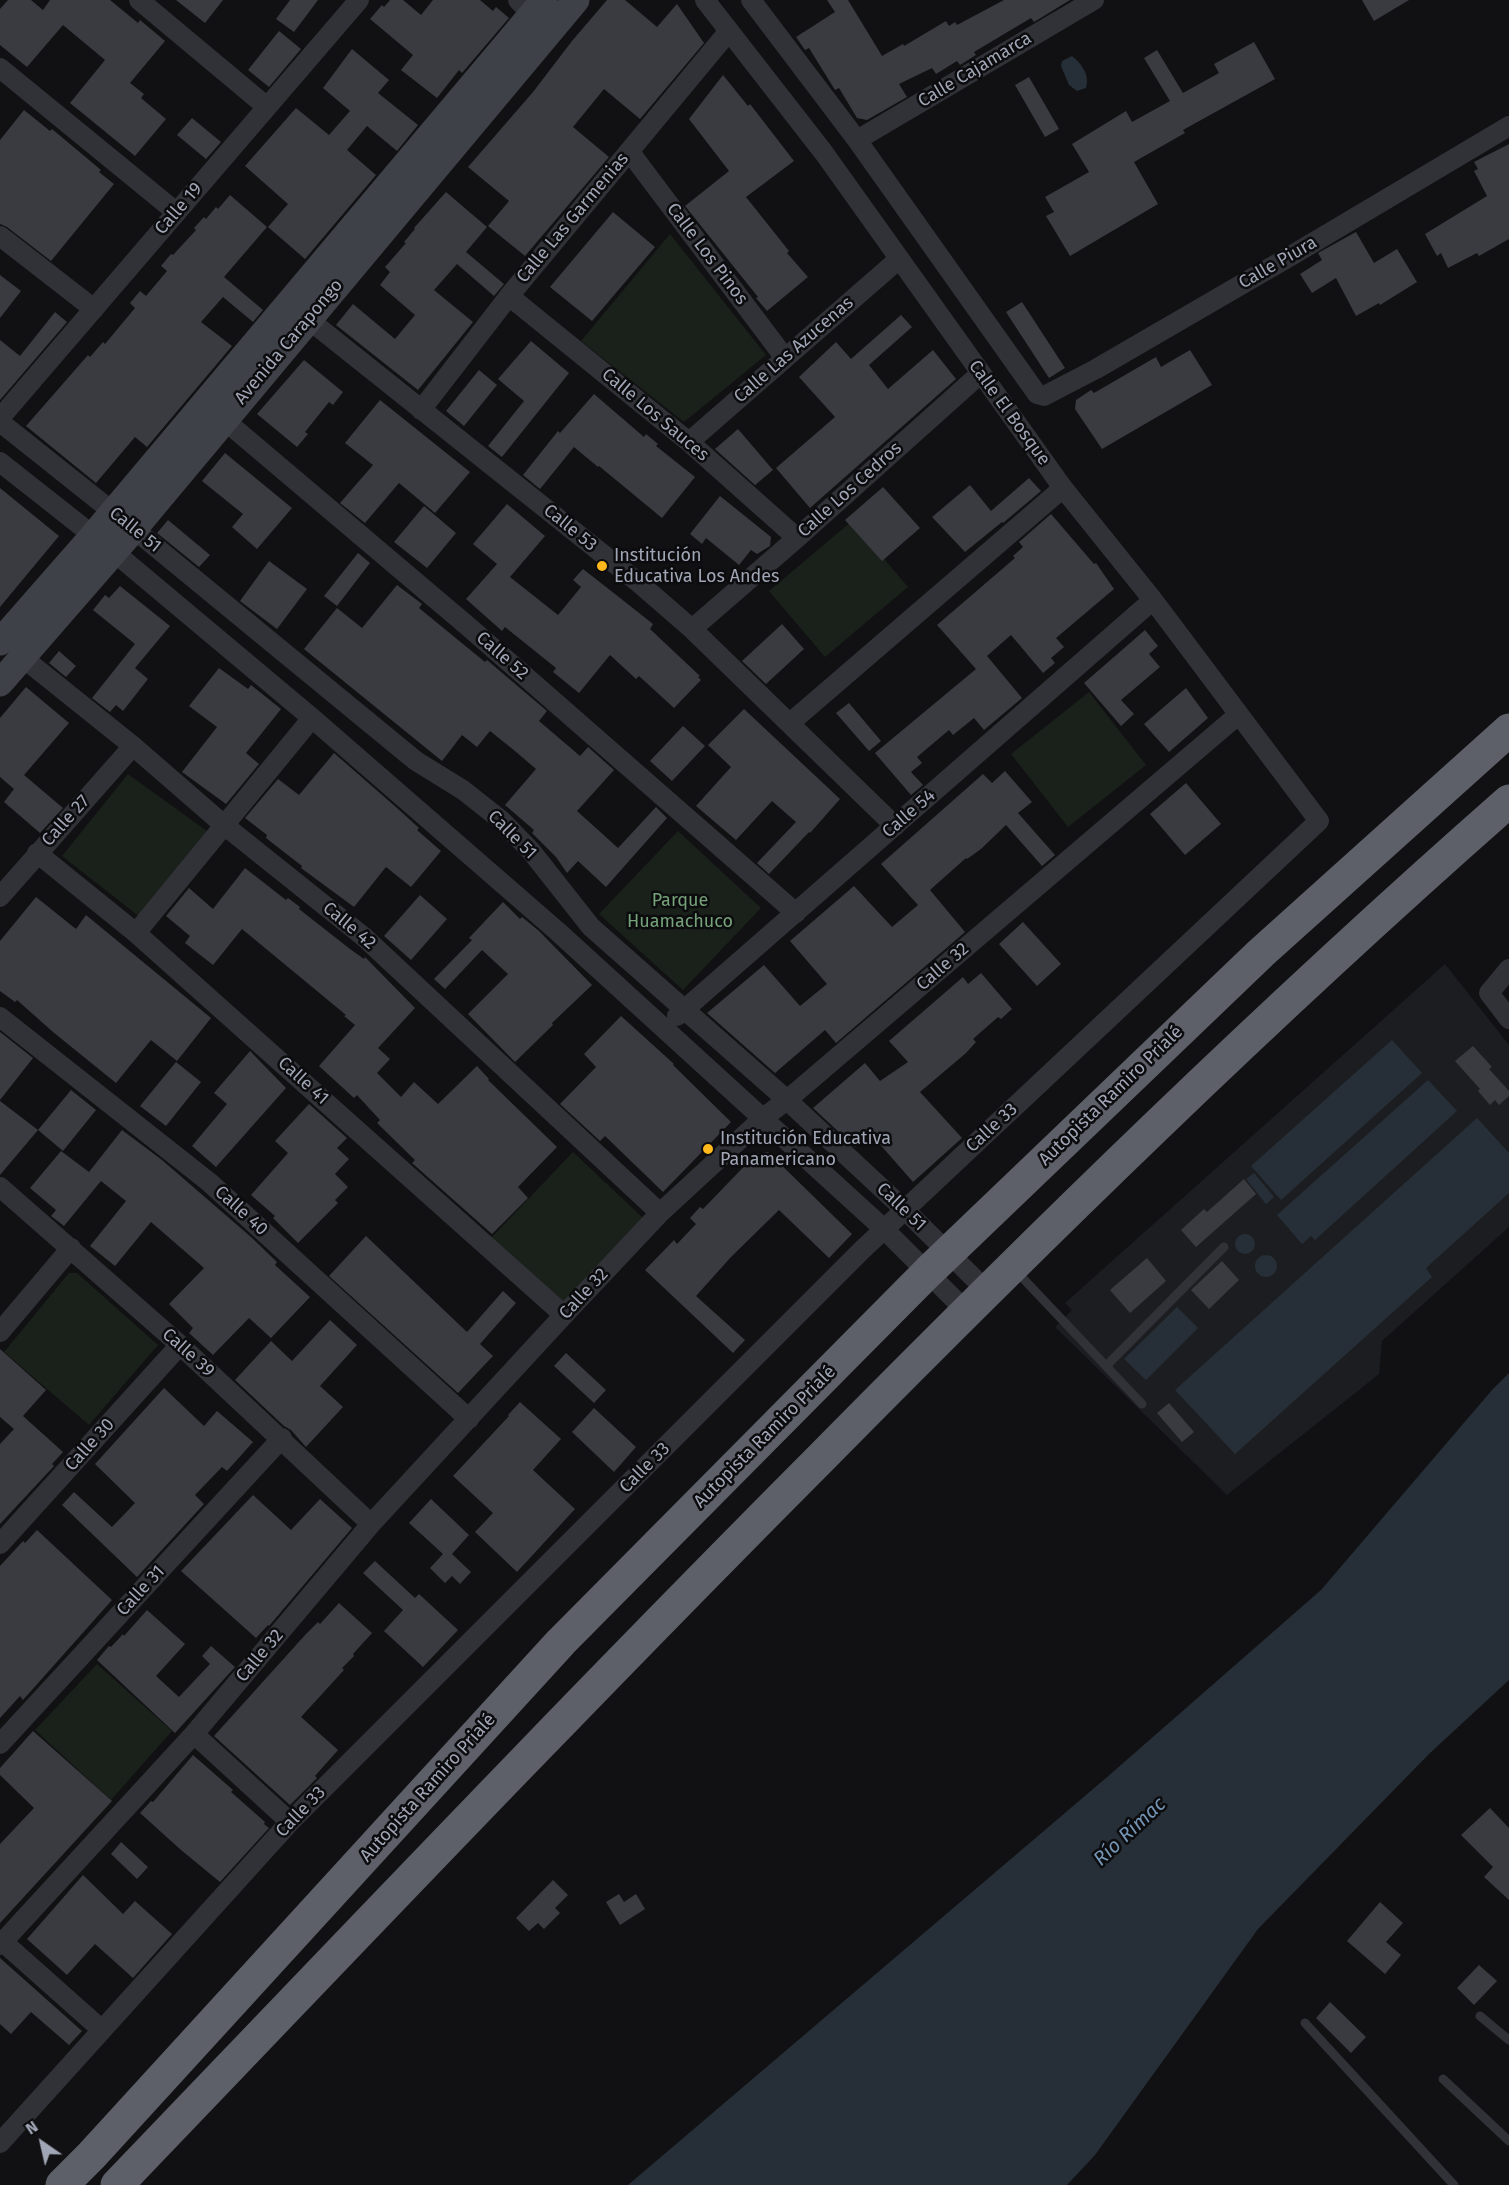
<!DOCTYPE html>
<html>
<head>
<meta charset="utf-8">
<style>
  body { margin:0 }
  #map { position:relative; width:1509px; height:2185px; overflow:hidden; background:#111113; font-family:"Fira Sans",sans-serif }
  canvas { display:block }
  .north { position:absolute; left:12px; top:2113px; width:60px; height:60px; -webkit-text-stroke:4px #0c0c0e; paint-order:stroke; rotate:326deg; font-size:16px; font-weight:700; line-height:24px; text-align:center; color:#a0a6b5 }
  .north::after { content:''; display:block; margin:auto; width:21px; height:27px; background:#a0a6b5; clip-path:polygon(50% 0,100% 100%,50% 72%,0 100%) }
</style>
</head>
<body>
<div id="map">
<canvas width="1509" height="2185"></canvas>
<div class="north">N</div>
</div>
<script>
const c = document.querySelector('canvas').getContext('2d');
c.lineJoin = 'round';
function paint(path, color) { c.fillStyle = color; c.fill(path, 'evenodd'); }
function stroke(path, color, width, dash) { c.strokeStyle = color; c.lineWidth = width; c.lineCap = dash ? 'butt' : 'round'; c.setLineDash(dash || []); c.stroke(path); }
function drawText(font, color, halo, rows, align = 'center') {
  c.font = font + ' "Fira Sans",sans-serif'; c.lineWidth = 5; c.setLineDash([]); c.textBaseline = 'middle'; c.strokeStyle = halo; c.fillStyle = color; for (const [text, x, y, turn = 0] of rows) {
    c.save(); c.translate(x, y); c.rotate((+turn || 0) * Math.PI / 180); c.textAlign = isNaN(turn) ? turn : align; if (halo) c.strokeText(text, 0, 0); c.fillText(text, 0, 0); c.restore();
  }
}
const built = new Path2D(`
  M 1445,964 L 1509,1045 L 1509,1227 L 1382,1341 L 1379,1374 L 1227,1495 L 1055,1327 L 1072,1310 L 1065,1303 Z`);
const green = new Path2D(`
  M 670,234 L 766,355 L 684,422 L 581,341 Z
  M 852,521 L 908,587 L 825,657 L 769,591 Z
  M 1089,692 L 1146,765 L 1068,827 L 1011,754 Z
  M 128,774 L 211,834 L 141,918 L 62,856 Z
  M 678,831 L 761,908 L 683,990 L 599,914 Z
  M 573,1152 L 643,1218 L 562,1304 L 491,1238 Z
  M 69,1273 L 77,1273 L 158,1345 L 89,1425 L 4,1352 Z
  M 97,1664 L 172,1731 L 111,1800 L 35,1730 Z`);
const water = new Path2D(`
  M 1072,56 C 1082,64 1090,75 1086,88 L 1077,91 L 1069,85 L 1061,66 L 1062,61 Z
  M 1392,1040 L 1422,1073 L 1281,1200 L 1251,1166 Z
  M 1428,1080 L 1457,1111 L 1315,1240 L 1311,1236 L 1302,1244 L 1277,1215 Z
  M 1477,1118 L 1509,1153 L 1509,1193 L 1426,1268 L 1432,1277 L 1235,1454 L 1175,1390 Z
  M 1254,1173 L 1274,1197 L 1266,1204 L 1246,1179 Z
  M1235 1244a10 10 0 1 1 20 0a10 10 0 1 1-20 0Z
  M1255 1266a11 11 0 1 1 22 0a11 11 0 1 1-22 0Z
  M 1177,1307 L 1198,1328 L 1146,1380 L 1124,1359 Z
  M 1509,1373 L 1509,1680 L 1429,1754 L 1258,1929 L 1095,2155 L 1067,2185 L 628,2185 L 1106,1778 L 1321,1590 L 1492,1390 Z`);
const building = new Path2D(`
  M 8,0 L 31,0 L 43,10 L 50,0 L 110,0 L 138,23 L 140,20 L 165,41 L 130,83 L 144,94 L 141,98 L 166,119 L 135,156 L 70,103 L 105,60 L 63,25 L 27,67 L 0,45 L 0,9 Z
  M 176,0 L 223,0 L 205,23 Z
  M 290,0 L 318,0 L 294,32 L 276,19 Z
  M 390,0 L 403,0 L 421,15 L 433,0 L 480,0 L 493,11 L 496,7 L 509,18 L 462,73 L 459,70 L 437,98 L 401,70 L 413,55 L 370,19 L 382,5 L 384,7 Z
  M 607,0 L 625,0 L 657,27 L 677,4 L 704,43 L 640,119 L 604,89 L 573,127 L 609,157 L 525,256 L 488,226 L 509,201 L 468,167 L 533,92 L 572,41 Z
  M 827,0 L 848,0 L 882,56 L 903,44 L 904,46 L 946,21 L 949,26 L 955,22 L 957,25 L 1004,0 L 1070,0 L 1034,22 L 1031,18 L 974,52 L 976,55 L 960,65 L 957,61 L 936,74 L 932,68 L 899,84 L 907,97 L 867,120 L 857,118 L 839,88 L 835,90 L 809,48 L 805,50 L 796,37 L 835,12 Z
  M 1362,0 L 1409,0 L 1374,21 Z
  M 279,31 L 301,49 L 269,87 L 248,70 Z
  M 1254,42 L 1275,79 L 1183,130 L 1185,133 L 1134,162 L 1158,204 L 1070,256 L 1046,216 L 1054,212 L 1045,197 L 1089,172 L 1072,144 L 1126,111 L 1132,122 L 1170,101 L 1144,58 L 1157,50 L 1183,93 L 1219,73 L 1214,64 Z
  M 352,49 L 389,80 L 378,93 L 418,125 L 397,151 L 367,126 L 347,150 L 376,175 L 305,259 L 268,227 L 288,204 L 245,166 L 296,108 L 329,135 L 350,111 L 323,88 Z
  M 723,75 L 748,106 L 750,104 L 794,161 L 746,197 L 789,251 L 787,253 L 808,277 L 767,311 L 756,298 L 758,297 L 685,206 L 729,171 L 689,119 Z
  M 1029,77 L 1059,129 L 1045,137 L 1015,85 Z
  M 24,110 L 50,131 L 52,129 L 101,170 L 99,172 L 114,184 L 51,261 L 7,227 L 0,224 L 0,140 Z
  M 192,118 L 221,142 L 206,159 L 177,135 Z
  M 1509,144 L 1509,239 L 1479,256 L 1477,253 L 1448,268 L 1441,253 L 1437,256 L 1425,234 L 1487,196 L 1474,171 L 1478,169 L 1474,162 Z
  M 446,192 L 487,227 L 466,252 L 504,284 L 494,296 L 457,264 L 434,290 L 473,322 L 418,390 L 336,325 L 353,304 L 395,339 L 415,315 L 380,285 L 390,272 L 385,267 L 406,243 L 404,242 L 415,229 L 414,228 Z
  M 230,195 L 267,227 L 224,277 L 263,310 L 253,322 L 223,297 L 201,322 L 232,346 L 147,447 L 135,437 L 96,483 L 26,426 L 88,355 L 90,357 L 103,342 L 105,344 L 135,308 L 130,303 L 140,291 L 146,296 L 167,271 L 161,266 L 171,254 L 173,255 L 196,230 L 194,228 L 204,217 L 206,219 L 216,207 L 218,209 Z
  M 613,212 L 655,247 L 592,321 L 550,287 Z
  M 1356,232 L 1374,263 L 1397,249 L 1417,282 L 1380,305 L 1379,303 L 1356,316 L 1336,278 L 1312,293 L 1300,274 L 1322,260 L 1318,253 Z
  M 0,275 L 21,291 L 0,318 Z
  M 1022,302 L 1065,368 L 1049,378 L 1006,312 Z
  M 55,312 L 67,322 L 0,400 L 0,340 L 20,356 Z
  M 901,315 L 912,327 L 869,365 L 888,389 L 933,350 L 956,379 L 810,508 L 776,468 L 835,417 L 799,377 L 836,342 L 851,359 Z
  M 531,341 L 569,373 L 502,457 L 488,446 L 524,401 L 498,379 Z
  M 1190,350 L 1212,385 L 1102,449 L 1075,409 L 1076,400 L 1091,390 L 1094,393 L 1156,357 L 1161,367 Z
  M 304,360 L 343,392 L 333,405 L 329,402 L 305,432 L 308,434 L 297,447 L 257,414 Z
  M 479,370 L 497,385 L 464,426 L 446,411 Z
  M 594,394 L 644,437 L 646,434 L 658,444 L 656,446 L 695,477 L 662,518 L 599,466 L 598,467 L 574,447 L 540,489 L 523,475 L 558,431 L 560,433 Z
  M 380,400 L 470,472 L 435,513 L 399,483 L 365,523 L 340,503 L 373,465 L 345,443 Z
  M 738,429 L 773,470 L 755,485 L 715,449 Z
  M 225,453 L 292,508 L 257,549 L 232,527 L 243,514 L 202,481 Z
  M 1029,478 L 1041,491 L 1003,523 L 1002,522 L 965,552 L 932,517 L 970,485 L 991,511 Z
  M 883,487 L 920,528 L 882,561 L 845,520 Z
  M 0,488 L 59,536 L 0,607 Z
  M 720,496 L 771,537 L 770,546 L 757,554 L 751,550 L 739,565 L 706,538 L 702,544 L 690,534 Z
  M 507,504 L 545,536 L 510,577 L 558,615 L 581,587 L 573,580 L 583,569 L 615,594 L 653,624 L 650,629 L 700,676 L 698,677 L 701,680 L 674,708 L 639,676 L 636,679 L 610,655 L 579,693 L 553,672 L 556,668 L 505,627 L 502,631 L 466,599 L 497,564 L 473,544 Z
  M 424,506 L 456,533 L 427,568 L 394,542 Z
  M 1051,514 L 1094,564 L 1096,563 L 1114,589 L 1056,638 L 1064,647 L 1051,658 L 1055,663 L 1043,673 L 1011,635 L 987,656 L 1022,698 L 984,730 L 974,718 L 953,735 L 949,730 L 917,757 L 922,763 L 911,772 L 923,785 L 911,795 L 875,753 L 976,669 L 937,625 L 1015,558 L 1013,556 L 1023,547 L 1019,542 Z
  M 168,520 L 210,555 L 199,567 L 157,533 Z
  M 358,553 L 370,563 L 337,606 L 324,596 Z
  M 269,561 L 307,589 L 277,629 L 240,601 Z
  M 397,585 L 422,604 L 419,608 L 485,662 L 487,660 L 547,711 L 539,721 L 580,756 L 588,747 L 614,770 L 577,811 L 618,848 L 656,807 L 667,818 L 606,887 L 578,861 L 567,873 L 556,857 L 532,833 L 534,830 L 505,805 L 536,769 L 515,751 L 490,731 L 477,747 L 462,735 L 442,761 L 304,649 L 337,608 L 362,628 Z
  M 120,586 L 170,626 L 135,668 L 148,679 L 123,711 L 116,705 L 110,712 L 92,698 L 135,644 L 93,610 L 105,595 L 109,598 Z
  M 782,624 L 804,649 L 766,684 L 742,661 Z
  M 1145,630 L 1158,646 L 1149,654 L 1160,667 L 1121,700 L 1134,714 L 1121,726 L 1084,683 Z
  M 59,651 L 76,666 L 66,677 L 49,663 Z
  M 219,668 L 248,689 L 251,685 L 281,709 L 246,753 L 259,764 L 226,804 L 182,772 L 217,727 L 189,706 Z
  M 26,687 L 69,723 L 24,775 L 63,808 L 40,833 L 4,802 L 14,789 L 0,777 L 0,718 Z
  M 1186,688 L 1208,718 L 1169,752 L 1144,724 Z
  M 849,703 L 881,741 L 869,751 L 836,713 Z
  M 744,709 L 840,799 L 810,833 L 809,832 L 769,874 L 757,863 L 796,822 L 772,801 L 736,840 L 696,806 L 731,767 L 708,745 Z
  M 683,726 L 705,746 L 672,781 L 650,761 Z
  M 334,753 L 397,808 L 419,828 L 417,830 L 441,851 L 411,887 L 386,867 L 354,907 L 301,868 L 302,866 L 266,838 L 267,835 L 245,818 L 278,779 L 299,795 Z
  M 1005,771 L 1032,802 L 1018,813 L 1055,855 L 1042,866 L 1006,825 L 981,849 L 967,859 L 966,858 L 930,890 L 965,932 L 836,1043 L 825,1030 L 775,1073 L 707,1013 L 764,965 L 800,1006 L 827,984 L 790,941 L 854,886 L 892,927 L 918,905 L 881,864 L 983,774 L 992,783 Z
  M 1186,783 L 1221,824 L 1185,855 L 1150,814 Z
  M 245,868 L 286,900 L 288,898 L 300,907 L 299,909 L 350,949 L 364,959 L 365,957 L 415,1008 L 378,1048 L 390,1059 L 377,1073 L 401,1097 L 414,1082 L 438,1104 L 477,1066 L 489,1079 L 488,1080 L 557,1147 L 518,1187 L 528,1198 L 492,1234 L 412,1163 L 415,1160 L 377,1123 L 380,1120 L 357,1095 L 354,1098 L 319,1066 L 355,1025 L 344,1016 L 346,1015 L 242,929 L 213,965 L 185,943 L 190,936 L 166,916 L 189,888 L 213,909 Z
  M 420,895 L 447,919 L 411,960 L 384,936 Z
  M 36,897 L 76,929 L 86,915 L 211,1018 L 177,1061 L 151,1040 L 116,1083 L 53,1032 L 17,1000 L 15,1002 L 0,991 L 0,941 Z
  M 503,902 L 520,919 L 522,917 L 539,931 L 592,985 L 552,1023 L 553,1025 L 515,1062 L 468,1014 L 508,974 L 482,950 L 445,989 L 434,979 L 472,940 L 469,938 Z
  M 1023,922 L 1061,964 L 1037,986 L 999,944 Z
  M 981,973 L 1012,1009 L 1001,1019 L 998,1017 L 973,1039 L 976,1042 L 966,1053 L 920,1092 L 962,1138 L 913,1182 L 870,1133 L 855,1147 L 813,1108 L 865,1063 L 880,1081 L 908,1062 L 889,1041 L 963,977 L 968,984 Z
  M 621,1016 L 674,1064 L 673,1065 L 731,1122 L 663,1192 L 605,1136 L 600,1141 L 560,1104 L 596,1067 L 584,1054 Z
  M 0,1032 L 33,1058 L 0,1100 Z
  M 1473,1046 L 1492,1067 L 1489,1069 L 1509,1091 L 1509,1096 L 1499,1105 L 1495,1100 L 1490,1105 L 1478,1091 L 1480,1089 L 1455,1061 Z
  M 250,1051 L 286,1088 L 216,1167 L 192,1146 L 227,1104 L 214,1093 Z
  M 176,1062 L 201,1082 L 166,1126 L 140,1106 Z
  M 71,1090 L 96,1110 L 63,1151 L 38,1130 Z
  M 0,1101 L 38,1130 L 0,1175 Z
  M 309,1104 L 347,1138 L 337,1148 L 349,1159 L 335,1174 L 348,1187 L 335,1200 L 338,1203 L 298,1243 L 273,1218 L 275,1216 L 251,1195 L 288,1153 L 275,1141 Z
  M 122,1130 L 162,1160 L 251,1237 L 277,1262 L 275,1265 L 310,1297 L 271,1338 L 249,1318 L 213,1355 L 189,1333 L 193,1328 L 169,1304 L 204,1268 L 151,1222 L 115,1266 L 90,1246 L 126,1201 L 101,1181 L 64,1226 L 51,1216 L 56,1210 L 30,1188 L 61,1151 L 89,1172 Z
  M 768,1152 L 852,1234 L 829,1258 L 779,1210 L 731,1257 L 696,1296 L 745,1340 L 733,1353 L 645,1270 L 674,1240 L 677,1244 L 696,1224 L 690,1218 L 700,1207 L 703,1209 L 756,1154 Z
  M 1244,1179 L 1256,1194 L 1196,1247 L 1181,1230 L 1204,1209 L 1207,1212 Z
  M 366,1236 L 467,1332 L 503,1291 L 516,1303 L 480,1344 L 493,1356 L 458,1393 L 329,1276 Z
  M 1147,1258 L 1166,1281 L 1130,1313 L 1110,1290 Z
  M 1222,1261 L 1239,1280 L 1209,1309 L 1191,1290 Z
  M 330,1320 L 357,1345 L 320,1386 L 343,1407 L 306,1447 L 291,1430 L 284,1426 L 235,1380 L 271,1341 L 292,1361 Z
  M 0,1349 L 46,1390 L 23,1416 L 63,1452 L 52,1464 L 54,1466 L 0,1524 L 0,1444 L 14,1429 L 0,1417 Z
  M 566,1353 L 606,1390 L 594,1403 L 554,1366 Z
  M 164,1388 L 204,1426 L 217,1411 L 253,1442 L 227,1471 L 222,1467 L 195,1495 L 204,1504 L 137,1577 L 62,1505 L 74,1492 L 112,1527 L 135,1503 L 95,1464 Z
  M 520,1402 L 561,1439 L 533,1470 L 575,1509 L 517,1572 L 475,1532 L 493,1513 L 453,1476 L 509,1416 L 508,1415 Z
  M 1169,1403 L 1194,1432 L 1182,1442 L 1157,1413 Z
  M 594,1408 L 636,1447 L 614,1472 L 572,1432 Z
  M 253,1495 L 291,1530 L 320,1499 L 352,1528 L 269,1626 L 268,1625 L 256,1638 L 181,1571 Z
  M 431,1499 L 469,1535 L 452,1554 L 471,1572 L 460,1584 L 452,1576 L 445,1583 L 430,1568 L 443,1554 L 409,1523 Z
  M 37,1530 L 112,1600 L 23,1700 L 20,1696 L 0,1718 L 0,1566 L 23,1541 L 25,1543 Z
  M 375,1561 L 415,1598 L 419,1594 L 458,1630 L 423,1667 L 384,1631 L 403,1610 L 363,1573 Z
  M 339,1603 L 372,1633 L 353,1654 L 354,1656 L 342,1668 L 344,1670 L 301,1717 L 338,1750 L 315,1776 L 317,1778 L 290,1805 L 214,1736 L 306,1634 L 318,1622 L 320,1624 Z
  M 147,1610 L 185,1644 L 156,1676 L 179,1697 L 210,1664 L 202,1656 L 211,1646 L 235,1667 L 175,1733 L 97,1660 L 109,1646 L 111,1647 L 123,1634 L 124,1636 Z
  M 33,1731 L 112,1801 L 0,1923 L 0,1844 L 34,1808 L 0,1775 L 0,1768 Z
  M 193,1755 L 233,1790 L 231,1792 L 265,1822 L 264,1824 L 269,1828 L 220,1882 L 181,1850 L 140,1813 L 151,1801 L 153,1802 Z
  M 1490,1808 L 1509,1828 L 1509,1900 L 1484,1877 L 1493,1867 L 1461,1835 Z
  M 121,1842 L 148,1867 L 137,1879 L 111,1854 Z
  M 83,1875 L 123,1914 L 135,1901 L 172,1934 L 133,1978 L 95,1944 L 67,1975 L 27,1939 Z
  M 553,1880 L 568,1895 L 555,1908 L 560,1913 L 544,1929 L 538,1923 L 529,1931 L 516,1918 Z
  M 619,1894 L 624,1902 L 636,1894 L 645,1909 L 620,1925 L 606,1902 Z
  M 1380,1902 L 1403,1923 L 1386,1942 L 1401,1955 L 1385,1974 L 1347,1941 Z
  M 0,1958 L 82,2031 L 69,2045 L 31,2012 L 11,2034 L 0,2024 Z
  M 1479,1965 L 1497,1981 L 1474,2005 L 1457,1988 Z
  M 1330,2002 L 1366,2037 L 1351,2053 L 1316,2018 Z`);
const lane = new Path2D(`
  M 1015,1270 L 1142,1404
  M 1106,1366 L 1224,1247
  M 1480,2016 L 1509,2040
  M 1305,2023 L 1454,2185
  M 1443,2079 L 1509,2141`);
const street = new Path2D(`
  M 139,0 L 267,107
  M 518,0 L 541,24
  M 751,0 L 857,140 L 1037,394 L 1044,396 L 1096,369 L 1294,254 L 1509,126
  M 0,68 L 176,212
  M 857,140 L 1094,0
  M 629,151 L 785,358
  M 0,236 L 94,309
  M 509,296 L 689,442 L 797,538
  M 308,319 L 639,583 L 692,629 L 895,826
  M 421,410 L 509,296 L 729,31
  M 216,413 L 470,628 L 796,913
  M 0,418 L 359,0
  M 0,422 L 113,512 L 416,761 L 463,790 L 501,820 L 531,851 L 591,927 L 787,1100 L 905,1210 L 986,1290
  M 689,442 L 899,259
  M 0,462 L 114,552 L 312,718 L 556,930 L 884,1229 L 966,1311
  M 692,629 L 797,538 L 980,374
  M 22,657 L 133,746 L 224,825 L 364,937 L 660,1213
  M 790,723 L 1063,488
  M 37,853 L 136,933 L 564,1315
  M 0,897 L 133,746
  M 136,933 L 312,718
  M 1509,969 L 1489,993 L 1509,1019
  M 677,1016 L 1153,600
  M 0,1017 L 209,1182 L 469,1419
  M 0,1187 L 180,1345 L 371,1524
  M 0,1332 L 71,1248
  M 0,1544 L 180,1345
  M 194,1734 L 290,1822
  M 0,1744 L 282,1438
  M 3,1942 L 102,2030
  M 0,1945 L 194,1734 L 371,1524 L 564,1315 L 660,1213 L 763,1118 L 787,1100 L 1238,715
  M 0,2143 L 290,1822 L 862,1250 L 1319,821 L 1153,600 L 1063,488 L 824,153 L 705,0`);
const secondary = new Path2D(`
  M 0,642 L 93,536 L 544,0
  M 0,683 L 134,529 L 576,0`);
const highway = new Path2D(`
  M 62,2185 L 91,2156 L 561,1642 L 928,1272 L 1261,953 L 1509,730
  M 117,2185 C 349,1943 580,1700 817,1462 C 1041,1235 1269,1012 1509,801`);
const markers = [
  [602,566,6,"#ffb91c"],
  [708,1149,6,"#ffb91c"]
];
const streetNames = [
  ["Calle Cajamarca",975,70,-31],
  ["Calle 19",179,209,-49],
  ["Calle Las Garmenias",573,218,-50],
  ["Calle Los Pinos",707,254,53],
  ["Calle Piura",1278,263,-30],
  ["Avenida Carapongo",289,342,-50],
  ["Calle Las Azucenas",794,350,-41],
  ["Calle El Bosque",1009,413,54],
  ["Calle Los Sauces",655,415,40],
  ["Calle Los Cedros",850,490,-42],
  ["Calle 53",570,528,39],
  ["Calle 51",135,530,39],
  ["Calle 52",502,656,41],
  ["Calle 54",909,814,-41],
  ["Calle 27",66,821,-48],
  ["Calle 51",512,835,45],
  ["Calle 42",349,926,40],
  ["Calle 32",943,967,-41],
  ["Calle 41",303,1081,42],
  ["Autopista Ramiro Prialé",1111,1096,-44],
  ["Calle 33",992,1128,-43],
  ["Calle 51",901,1207,44],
  ["Calle 40",241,1211,42],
  ["Calle 32",584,1294,-47],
  ["Calle 39",188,1353,42],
  ["Autopista Ramiro Prialé",765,1437,-45],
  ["Calle 30",90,1445,-48],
  ["Calle 33",645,1468,-45],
  ["Calle 31",141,1591,-47],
  ["Calle 32",260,1656,-50],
  ["Autopista Ramiro Prialé",428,1788,-48],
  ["Calle 33",301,1812,-46]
];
const poiNames = [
  ["Institución",614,556],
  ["Educativa Los Andes",614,577],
  ["Institución Educativa",720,1139],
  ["Panamericano",720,1160]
];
const parkNames = [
  ["Parque",680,901],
  ["Huamachuco",680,922]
];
const waterNames = [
  ["Río Rímac",1130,1832,-43]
];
paint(built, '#1c1d20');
paint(green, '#19211a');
paint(water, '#262f37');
paint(building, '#3a3b41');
stroke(lane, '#313238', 9);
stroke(street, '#313238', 20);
stroke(secondary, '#3f4148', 27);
stroke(highway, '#5d6069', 33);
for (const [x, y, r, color] of markers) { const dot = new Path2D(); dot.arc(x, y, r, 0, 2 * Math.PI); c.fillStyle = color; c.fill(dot); stroke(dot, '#0c0c0e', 2); }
drawText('18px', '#a0a6b5', '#0c0c0e', streetNames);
drawText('18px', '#a0a6b5', '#0c0c0e', poiNames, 'left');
drawText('18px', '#75a279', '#0c0c0e', parkNames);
drawText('italic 20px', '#7394b4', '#0c0c0e', waterNames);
</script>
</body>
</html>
